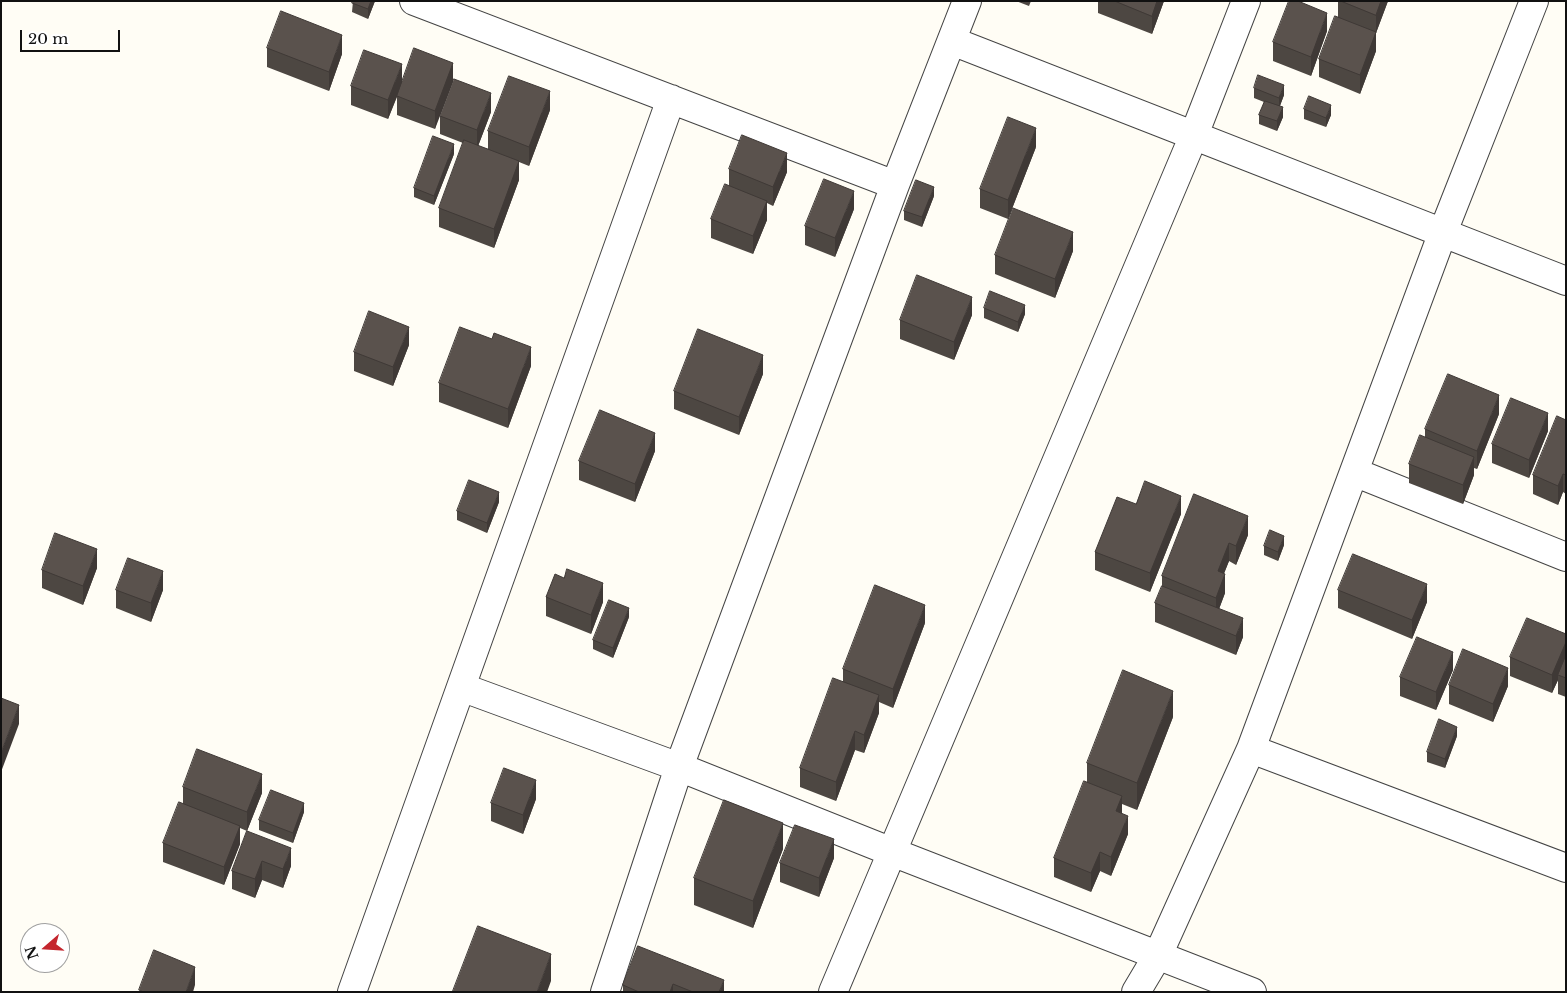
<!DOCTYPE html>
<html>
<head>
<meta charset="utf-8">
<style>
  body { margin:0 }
  #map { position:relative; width:1567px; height:993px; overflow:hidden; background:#fffdf5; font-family:"Libre Baskerville",serif }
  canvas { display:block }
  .frame { position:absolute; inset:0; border:2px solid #111; pointer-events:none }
  .north { position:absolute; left:20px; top:923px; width:50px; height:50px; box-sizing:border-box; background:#fff; border:1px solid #a0a0a0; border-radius:50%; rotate:251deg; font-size:14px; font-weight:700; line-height:20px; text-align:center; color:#111 }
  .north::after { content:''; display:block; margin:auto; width:18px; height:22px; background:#c4262e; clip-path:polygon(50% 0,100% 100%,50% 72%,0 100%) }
  .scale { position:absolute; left:20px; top:30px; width:100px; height:22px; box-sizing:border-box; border:2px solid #111; border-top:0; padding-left:6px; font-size:15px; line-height:18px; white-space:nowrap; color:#111; -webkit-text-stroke:4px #fff; paint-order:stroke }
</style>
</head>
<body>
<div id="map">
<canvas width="1567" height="993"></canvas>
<div class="frame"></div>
<div class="north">N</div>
<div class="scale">20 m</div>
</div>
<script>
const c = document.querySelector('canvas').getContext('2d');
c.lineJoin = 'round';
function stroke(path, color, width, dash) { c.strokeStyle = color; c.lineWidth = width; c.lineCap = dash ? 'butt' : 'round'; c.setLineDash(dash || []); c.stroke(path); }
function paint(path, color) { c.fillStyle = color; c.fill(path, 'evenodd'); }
const street = new Path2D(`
  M 414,1 L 895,185
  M 952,41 L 1566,281
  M 1354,472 L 1566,557
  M 461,687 L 679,767 L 892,852 L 1252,992
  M 1251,749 L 1566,868
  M 352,992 L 671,99
  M 605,992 L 679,767 L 895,185 L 967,1
  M 833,992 L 1194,135 L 1246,1
  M 1136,992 L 1158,955 L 1251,749 L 1443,232 L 1534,1`);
const wall = new Path2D(`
  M 353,1 L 375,1 L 368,19 L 352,12 Z
  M 1016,1 L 1031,1 L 1029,6 Z
  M 1098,1 L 1164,1 L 1152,34 L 1098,13 Z
  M 1338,1 L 1388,1 L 1376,33 L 1376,51 L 1360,94 L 1319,77 L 1319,59 L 1338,18 Z
  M 1327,31 L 1311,76 L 1273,61 L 1273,42 Z
  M 267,48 L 342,54 L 329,91 L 267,67 Z
  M 453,63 L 435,129 L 397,115 L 397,97 L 388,119 L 351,105 L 351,86 L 402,81 Z
  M 1254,88 L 1284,95 L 1280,106 L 1283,117 L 1277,131 L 1259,124 L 1259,115 L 1264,102 L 1254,98 Z
  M 1304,109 L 1331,115 L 1326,127 L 1304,119 Z
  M 550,110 L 529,166 L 519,162 L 519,180 L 494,248 L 439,227 L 439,208 L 463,143 L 440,134 L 440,116 L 491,112 L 478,146 L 488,149 L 488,131 Z
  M 1036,147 L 1008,219 L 980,208 L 980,189 Z
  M 454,154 L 434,205 L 414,197 L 414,188 Z
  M 729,169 L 787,172 L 773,206 L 767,203 L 767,220 L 753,254 L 711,238 L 711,219 L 729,186 Z
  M 934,196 L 922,227 L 904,220 L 904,211 Z
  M 854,209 L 835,257 L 805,245 L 805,226 Z
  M 1073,251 L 1055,298 L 995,274 L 995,255 Z
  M 984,308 L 1025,314 L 1018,332 L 984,318 Z
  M 972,315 L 954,360 L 900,339 L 900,320 Z
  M 409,345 L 393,386 L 354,371 L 354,352 Z
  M 531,366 L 508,428 L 439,402 L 439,383 Z
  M 763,374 L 739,435 L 674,409 L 674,391 Z
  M 1499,414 L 1477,469 L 1474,468 L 1474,475 L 1463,504 L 1409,483 L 1409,464 L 1425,437 L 1425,429 Z
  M 1566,420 L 1566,494 L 1563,492 L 1558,505 L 1533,494 L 1533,475 Z
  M 1548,431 L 1529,478 L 1492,463 L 1492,444 Z
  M 655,451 L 635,502 L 579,480 L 579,461 Z
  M 1194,494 L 1248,535 L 1236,565 L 1229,561 L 1224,573 L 1225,593 L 1219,609 L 1243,637 L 1236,655 L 1155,622 L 1155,603 L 1162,587 L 1162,576 Z
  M 499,502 L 487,533 L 457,520 L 457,511 Z
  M 1136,504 L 1181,514 L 1150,592 L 1095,570 L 1095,552 Z
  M 1284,545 L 1278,561 L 1264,555 L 1264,546 Z
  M 97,568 L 83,605 L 42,588 L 42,570 Z
  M 564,578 L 603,602 L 591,634 L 546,616 L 546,597 Z
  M 116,590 L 163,590 L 151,622 L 116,608 Z
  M 1338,590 L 1427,602 L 1412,639 L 1338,608 Z
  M 629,617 L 613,658 L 593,649 L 593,640 Z
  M 925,623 L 893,708 L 879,702 L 879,713 L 864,753 L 855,750 L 836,801 L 800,787 L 800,768 L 843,681 L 843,669 Z
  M 1566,634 L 1566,697 L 1558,694 L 1558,680 L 1552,693 L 1510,676 L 1510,657 Z
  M 1453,670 L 1436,710 L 1400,696 L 1400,677 Z
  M 1449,685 L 1508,686 L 1493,722 L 1449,704 Z
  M 1173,717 L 1137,810 L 1122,804 L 1122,813 L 1128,834 L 1111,876 L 1100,871 L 1091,892 L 1054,877 L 1054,858 L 1087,782 L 1087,763 Z
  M 1457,736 L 1445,768 L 1427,762 L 1427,752 Z
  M 183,787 L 262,793 L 247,831 L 240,828 L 240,844 L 224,885 L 163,862 L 163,843 L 183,803 Z
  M 536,799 L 523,834 L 491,821 L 491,803 Z
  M 304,812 L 293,843 L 259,830 L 259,820 Z
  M 247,831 L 291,866 L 283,888 L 262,880 L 255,898 L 232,889 L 232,871 Z
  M 783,849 L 753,928 L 694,905 L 694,878 Z
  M 834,858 L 819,897 L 780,882 L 780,863 Z
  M 638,946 L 724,992 L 623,992 L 623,985 Z`);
const shadedWall = new Path2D(`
  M 371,1 L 375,1 L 368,19 L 368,9 Z
  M 1157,1 L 1164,1 L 1152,34 L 1152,16 Z
  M 1381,1 L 1388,1 L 1376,33 L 1376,51 L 1360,94 L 1360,75 L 1376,32 L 1376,15 Z
  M 1327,13 L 1327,31 L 1311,76 L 1311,57 Z
  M 342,35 L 342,54 L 329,91 L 329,72 Z
  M 453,63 L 453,82 L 435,129 L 435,111 Z
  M 402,64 L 402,83 L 388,119 L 388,100 Z
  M 1284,85 L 1284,95 L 1279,108 L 1279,98 Z
  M 550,91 L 550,110 L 529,166 L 529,147 Z
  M 491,93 L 491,112 L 477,149 L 477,130 Z
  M 1331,105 L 1331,115 L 1326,127 L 1326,118 Z
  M 1283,107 L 1283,117 L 1277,131 L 1277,121 Z
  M 1036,128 L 1036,147 L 1008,219 L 1008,200 Z
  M 454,144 L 454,154 L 434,205 L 434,196 Z
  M 787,153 L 787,172 L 773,206 L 773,187 Z
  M 519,161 L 519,180 L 494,248 L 494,229 Z
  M 934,187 L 934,196 L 922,227 L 922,217 Z
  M 854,191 L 854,209 L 835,257 L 835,238 Z
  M 767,201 L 767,220 L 753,254 L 753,236 Z
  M 1073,232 L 1073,251 L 1055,298 L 1055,279 Z
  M 972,297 L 972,315 L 954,360 L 954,342 Z
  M 1025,305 L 1025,314 L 1018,332 L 1018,322 Z
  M 409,327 L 409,345 L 393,386 L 393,367 Z
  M 531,347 L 531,366 L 508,428 L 508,409 Z
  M 763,355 L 763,374 L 739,435 L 739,417 Z
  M 1499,395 L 1499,414 L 1477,469 L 1477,451 Z
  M 1548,413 L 1548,431 L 1529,478 L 1529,460 Z
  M 655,433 L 655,451 L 635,502 L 635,484 Z
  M 1474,457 L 1474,475 L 1463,504 L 1463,485 Z
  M 1563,474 L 1563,492 L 1558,505 L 1558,486 Z
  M 499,492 L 499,502 L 487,533 L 487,523 Z
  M 1181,496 L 1181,514 L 1150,592 L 1150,573 Z
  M 1248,516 L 1248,535 L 1236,565 L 1236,546 Z
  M 1284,536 L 1284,545 L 1278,561 L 1278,552 Z
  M 1229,543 L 1229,561 L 1218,589 L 1218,571 Z
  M 97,549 L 97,568 L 83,605 L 83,586 Z
  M 163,571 L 163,590 L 151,622 L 151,603 Z
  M 1225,574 L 1225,593 L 1216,617 L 1216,598 Z
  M 603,583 L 603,602 L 591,634 L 591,615 Z
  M 1427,584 L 1427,602 L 1412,639 L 1412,620 Z
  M 925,605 L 925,623 L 893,708 L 893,689 Z
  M 629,608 L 629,617 L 613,658 L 613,648 Z
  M 1243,618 L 1243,637 L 1236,655 L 1236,636 Z
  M 1566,642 L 1566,661 L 1558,675 L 1558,680 L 1552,693 L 1552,675 Z
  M 1453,652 L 1453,670 L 1436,710 L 1436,692 Z
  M 1508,668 L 1508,686 L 1493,722 L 1493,704 Z
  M 1173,691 L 1173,717 L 1137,810 L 1137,783 Z
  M 879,695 L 879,713 L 864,753 L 864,735 Z
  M 19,705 L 19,724 L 1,772 L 1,753 Z
  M 1457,727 L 1457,736 L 1445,768 L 1445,759 Z
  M 855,731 L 855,750 L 836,801 L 836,782 Z
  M 262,774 L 262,793 L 247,831 L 247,812 Z
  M 536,780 L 536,799 L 523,834 L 523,815 Z
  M 1122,796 L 1122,814 L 1116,811 Z
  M 304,803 L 304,812 L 293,843 L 293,833 Z
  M 1128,816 L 1128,834 L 1111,876 L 1111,857 Z
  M 783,823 L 783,849 L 753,928 L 753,901 Z
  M 240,826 L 240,844 L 224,885 L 224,867 Z
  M 834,839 L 834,858 L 819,897 L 819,878 Z
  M 291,848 L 291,866 L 283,888 L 283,869 Z
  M 1100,852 L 1100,871 L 1091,892 L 1091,873 Z
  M 262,861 L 262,880 L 255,898 L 255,879 Z
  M 551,954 L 551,981 L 547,992 L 537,992 Z
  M 195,967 L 195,985 L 193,992 L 186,992 Z
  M 724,980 L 724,992 L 719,992 Z
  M 673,984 L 673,992 L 670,992 Z`);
const building = new Path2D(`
  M 353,1 L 371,1 L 368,9 L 352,3 Z
  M 1115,1 L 1157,1 L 1152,16 Z
  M 1289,1 L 1298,1 L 1327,13 L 1311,57 L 1273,42 Z
  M 1341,1 L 1381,1 L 1376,15 Z
  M 281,11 L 342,35 L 329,72 L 267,48 Z
  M 1335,16 L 1376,32 L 1360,75 L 1319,59 Z
  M 414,48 L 453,63 L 435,111 L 397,96 Z
  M 364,50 L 402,64 L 388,100 L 351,86 Z
  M 1258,75 L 1284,85 L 1279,98 L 1254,88 Z
  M 509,76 L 550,91 L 529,147 L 488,131 Z
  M 454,79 L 491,93 L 477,130 L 440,116 Z
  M 1309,96 L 1331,105 L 1326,118 L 1304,109 Z
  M 1265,101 L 1283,107 L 1277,121 L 1259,115 Z
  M 1008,117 L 1036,128 L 1008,200 L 980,189 Z
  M 742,135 L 787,153 L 773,187 L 729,169 Z
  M 433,136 L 454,144 L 434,196 L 414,188 Z
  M 464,140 L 519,161 L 494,229 L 439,208 Z
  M 824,179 L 854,191 L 835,238 L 805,226 Z
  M 916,180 L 934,187 L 922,217 L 904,211 Z
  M 725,184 L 767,201 L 753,236 L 711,219 Z
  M 1013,208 L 1073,232 L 1055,279 L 995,255 Z
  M 917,275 L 972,297 L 954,342 L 900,320 Z
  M 990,291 L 1025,305 L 1018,322 L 984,308 Z
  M 369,311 L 409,327 L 393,367 L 354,352 Z
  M 460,327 L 492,339 L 494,333 L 531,347 L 508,409 L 439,383 Z
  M 698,329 L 763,355 L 739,417 L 674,391 Z
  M 1448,374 L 1499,395 L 1477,451 L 1425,429 Z
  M 1511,398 L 1548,413 L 1529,460 L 1492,444 Z
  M 600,410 L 655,433 L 635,484 L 579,461 Z
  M 1557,416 L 1566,420 L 1566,475 L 1563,474 L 1558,486 L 1533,475 Z
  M 1420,435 L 1474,457 L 1463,485 L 1409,464 Z
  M 469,480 L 499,492 L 487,523 L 457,511 Z
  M 1145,481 L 1181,496 L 1150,573 L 1095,552 L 1117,497 L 1136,504 Z
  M 1194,494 L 1248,516 L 1236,546 L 1229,543 L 1218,571 L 1225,574 L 1216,598 L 1162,576 Z
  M 1270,530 L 1284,536 L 1278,552 L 1264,546 Z
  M 55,533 L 97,549 L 83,586 L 42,570 Z
  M 1353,554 L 1427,584 L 1412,620 L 1338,590 Z
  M 128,558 L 163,571 L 151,603 L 116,590 Z
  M 567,569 L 603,583 L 591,615 L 546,597 L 555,574 L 564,578 Z
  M 875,585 L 925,605 L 893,689 L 843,669 Z
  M 1162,586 L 1243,618 L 1236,636 L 1155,603 Z
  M 609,600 L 629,608 L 613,648 L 593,640 Z
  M 1527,618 L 1566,634 L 1566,642 L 1552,675 L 1510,657 Z
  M 1417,637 L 1453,652 L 1436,692 L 1400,677 Z
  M 1463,649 L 1508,668 L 1493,704 L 1449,685 Z
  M 1566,655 L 1566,678 L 1558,675 Z
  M 1123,670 L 1173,691 L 1137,783 L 1087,763 Z
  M 833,678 L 879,695 L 864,735 L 855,731 L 836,782 L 800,768 Z
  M 1,698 L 19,705 L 1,753 Z
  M 1439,719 L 1457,727 L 1445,759 L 1427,752 Z
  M 197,749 L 262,774 L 247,812 L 183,787 Z
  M 504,768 L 536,780 L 523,815 L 491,803 Z
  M 1084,781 L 1122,796 L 1116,811 L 1128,816 L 1111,857 L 1100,852 L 1091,873 L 1054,858 Z
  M 271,790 L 304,803 L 293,833 L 259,820 Z
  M 724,800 L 783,823 L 753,901 L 694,878 Z
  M 179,802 L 240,826 L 224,867 L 163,843 Z
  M 795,825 L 834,839 L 819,878 L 780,863 Z
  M 247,831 L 291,848 L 283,869 L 262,861 L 255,879 L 232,871 Z
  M 478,926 L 551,954 L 537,992 L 455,992 L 453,991 Z
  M 638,946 L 724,980 L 719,992 L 693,992 L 673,984 L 670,992 L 639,992 L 623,985 Z
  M 154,950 L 195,967 L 186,992 L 143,992 L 139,990 Z`);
stroke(street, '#444', 30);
stroke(street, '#fff', 28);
paint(wall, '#4d4742');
paint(shadedWall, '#3f3936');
paint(building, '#5a524d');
stroke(building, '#3f3936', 1);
</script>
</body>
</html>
